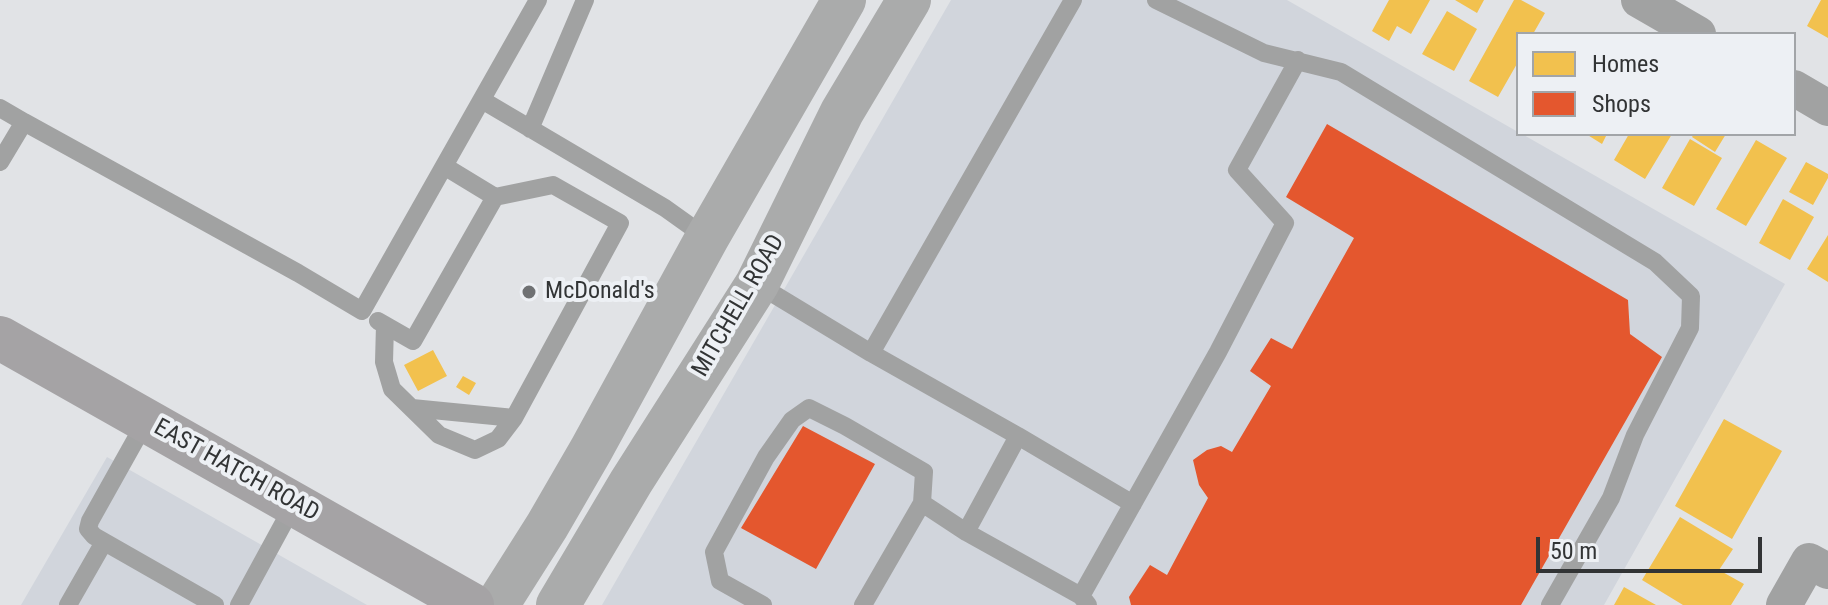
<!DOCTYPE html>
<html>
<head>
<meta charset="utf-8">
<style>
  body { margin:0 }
  #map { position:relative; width:1828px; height:605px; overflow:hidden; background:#e1e3e6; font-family:"Roboto Condensed",sans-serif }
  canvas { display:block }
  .legend { position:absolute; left:1516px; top:32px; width:280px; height:104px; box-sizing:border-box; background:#edf0f4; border:2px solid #a2a5a8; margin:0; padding:10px 14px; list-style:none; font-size:24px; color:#323435 }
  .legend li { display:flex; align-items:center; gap:16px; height:40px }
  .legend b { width:40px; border:2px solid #a2a5a8 }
  .scale { position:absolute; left:1536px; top:537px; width:226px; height:36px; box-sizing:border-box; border:4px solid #323435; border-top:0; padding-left:10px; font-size:24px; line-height:28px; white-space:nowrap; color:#323435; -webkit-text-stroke:6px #edf0f4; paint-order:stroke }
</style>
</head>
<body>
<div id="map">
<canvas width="1828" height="605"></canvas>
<ul class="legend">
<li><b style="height:22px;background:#f2c14e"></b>Homes</li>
<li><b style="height:22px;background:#e4572e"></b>Shops</li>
</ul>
<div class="scale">50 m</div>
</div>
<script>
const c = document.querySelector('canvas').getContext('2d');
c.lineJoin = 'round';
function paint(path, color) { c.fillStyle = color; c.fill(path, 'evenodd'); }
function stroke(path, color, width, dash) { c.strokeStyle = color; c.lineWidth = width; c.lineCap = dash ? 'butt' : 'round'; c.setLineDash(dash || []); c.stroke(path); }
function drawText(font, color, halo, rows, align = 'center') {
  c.font = font + ' "Roboto Condensed",sans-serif'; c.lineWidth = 8; c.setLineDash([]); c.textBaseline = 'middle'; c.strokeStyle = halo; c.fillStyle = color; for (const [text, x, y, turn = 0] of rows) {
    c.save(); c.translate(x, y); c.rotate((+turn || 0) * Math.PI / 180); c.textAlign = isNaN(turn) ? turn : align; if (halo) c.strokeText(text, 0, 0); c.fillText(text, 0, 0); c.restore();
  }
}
const built = new Path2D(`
  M 951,0 L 1287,0 L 1518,132 L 1518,134 L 1522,134 L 1785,284 L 1604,605 L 602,605 Z
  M 107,457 L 367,605 L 21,605 Z`);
const homes = new Path2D(`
  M 1389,0 L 1430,0 L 1411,34 L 1397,26 L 1389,41 L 1372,31 Z
  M 1455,0 L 1484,0 L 1477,13 Z
  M 1514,0 L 1521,0 L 1545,13 L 1533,34 L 1518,34 L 1518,62 L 1498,97 L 1469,81 Z
  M 1821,0 L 1828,0 L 1828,38 L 1807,26 Z
  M 1447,11 L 1477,29 L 1454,71 L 1422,54 Z
  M 1586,134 L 1607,134 L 1602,144 Z
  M 1629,134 L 1672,134 L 1645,179 L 1614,160 Z
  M 1694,134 L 1726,134 L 1715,152 L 1692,137 Z
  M 1690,139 L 1722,158 L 1694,206 L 1662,188 Z
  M 1756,140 L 1787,158 L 1746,226 L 1716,209 Z
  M 1806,162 L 1828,174 L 1828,178 L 1813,205 L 1789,192 Z
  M 1783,199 L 1814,217 L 1790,260 L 1759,243 Z
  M 1828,235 L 1828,282 L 1807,269 Z
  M 433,350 L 447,376 L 418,391 L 404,365 Z
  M 463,376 L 476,383 L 469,395 L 456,387 Z
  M 1724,419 L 1782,451 L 1732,539 L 1675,506 Z
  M 1680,517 L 1733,549 L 1719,570 L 1744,584 L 1731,605 L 1683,605 L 1642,580 Z
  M 1624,587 L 1656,605 L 1614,605 Z`);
const shops = new Path2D(`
  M 1327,124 L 1628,300 L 1630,334 L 1662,357 L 1521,605 L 1131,605 L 1129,597 L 1150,565 L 1167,575 L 1208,498 L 1199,485 L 1193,460 L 1207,450 L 1221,446 L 1232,452 L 1271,386 L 1250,371 L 1271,338 L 1292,349 L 1354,238 L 1286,197 Z
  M 803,426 L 875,464 L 816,569 L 741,528 Z`);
const lane = new Path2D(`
  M 1156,0 L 1264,53 L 1341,72 L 1655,262 L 1691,296 L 1690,328 L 1635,435 L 1611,498 L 1550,605
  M 482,100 L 665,208 L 707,238
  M 0,108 L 24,122
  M 530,129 L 585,0
  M 0,162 L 24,122 L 298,273 L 362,311 L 538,0
  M 757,284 L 871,353 L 1073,0
  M 378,321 L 413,341 L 495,197 L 444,166
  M 385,325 L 384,362 L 392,389 L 439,435 L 475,450 L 498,439 L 514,418 L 620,223 L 553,185 L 495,197
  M 871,353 L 1018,436 L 966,532
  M 412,408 L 514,418
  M 146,421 L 90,521 L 88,529 L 94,536 L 215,605
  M 1018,436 L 1133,504
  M 1081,596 L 1218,352 L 1285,223 L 1237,170 L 1298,60
  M 68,605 L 104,542
  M 239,605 L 294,504
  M 763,605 L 720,581 L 714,552 L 766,457 L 792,420 L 809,408 L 845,426 L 924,472 L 922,503
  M 863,605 L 922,503 L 966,532 L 1081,596 L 1088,605`);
const street = new Path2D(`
  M 1639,0 L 1698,34
  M 1794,88 L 1828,108
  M 1784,605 L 1809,561 L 1828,571`);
const secondary = new Path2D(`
  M 497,605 L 547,526 L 591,450 L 707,238 L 844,0
  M 558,605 L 631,482 L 757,284 L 842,112 L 909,0`);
const primary = new Path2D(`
  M 0,338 L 472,605`);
const markers = [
  [529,292,8,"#6f7173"]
];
const poiNames = [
  ["McDonald's",545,292]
];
const streetNames = [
  ["MITCHELL ROAD",739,306,-60],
  ["EAST HATCH ROAD",236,471,29]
];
paint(built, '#d1d5dc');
paint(homes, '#f2c14e');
paint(shops, '#e4572e');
stroke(lane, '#a1a2a2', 18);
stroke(street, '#a1a2a2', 36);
stroke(secondary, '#aaabab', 44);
stroke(primary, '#a5a3a5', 44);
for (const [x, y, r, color] of markers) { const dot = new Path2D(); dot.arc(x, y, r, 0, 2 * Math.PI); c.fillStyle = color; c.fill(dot); stroke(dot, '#edf0f4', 3); }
drawText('24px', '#323435', '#edf0f4', poiNames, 'left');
drawText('24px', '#323435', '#edf0f4', streetNames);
</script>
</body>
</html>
